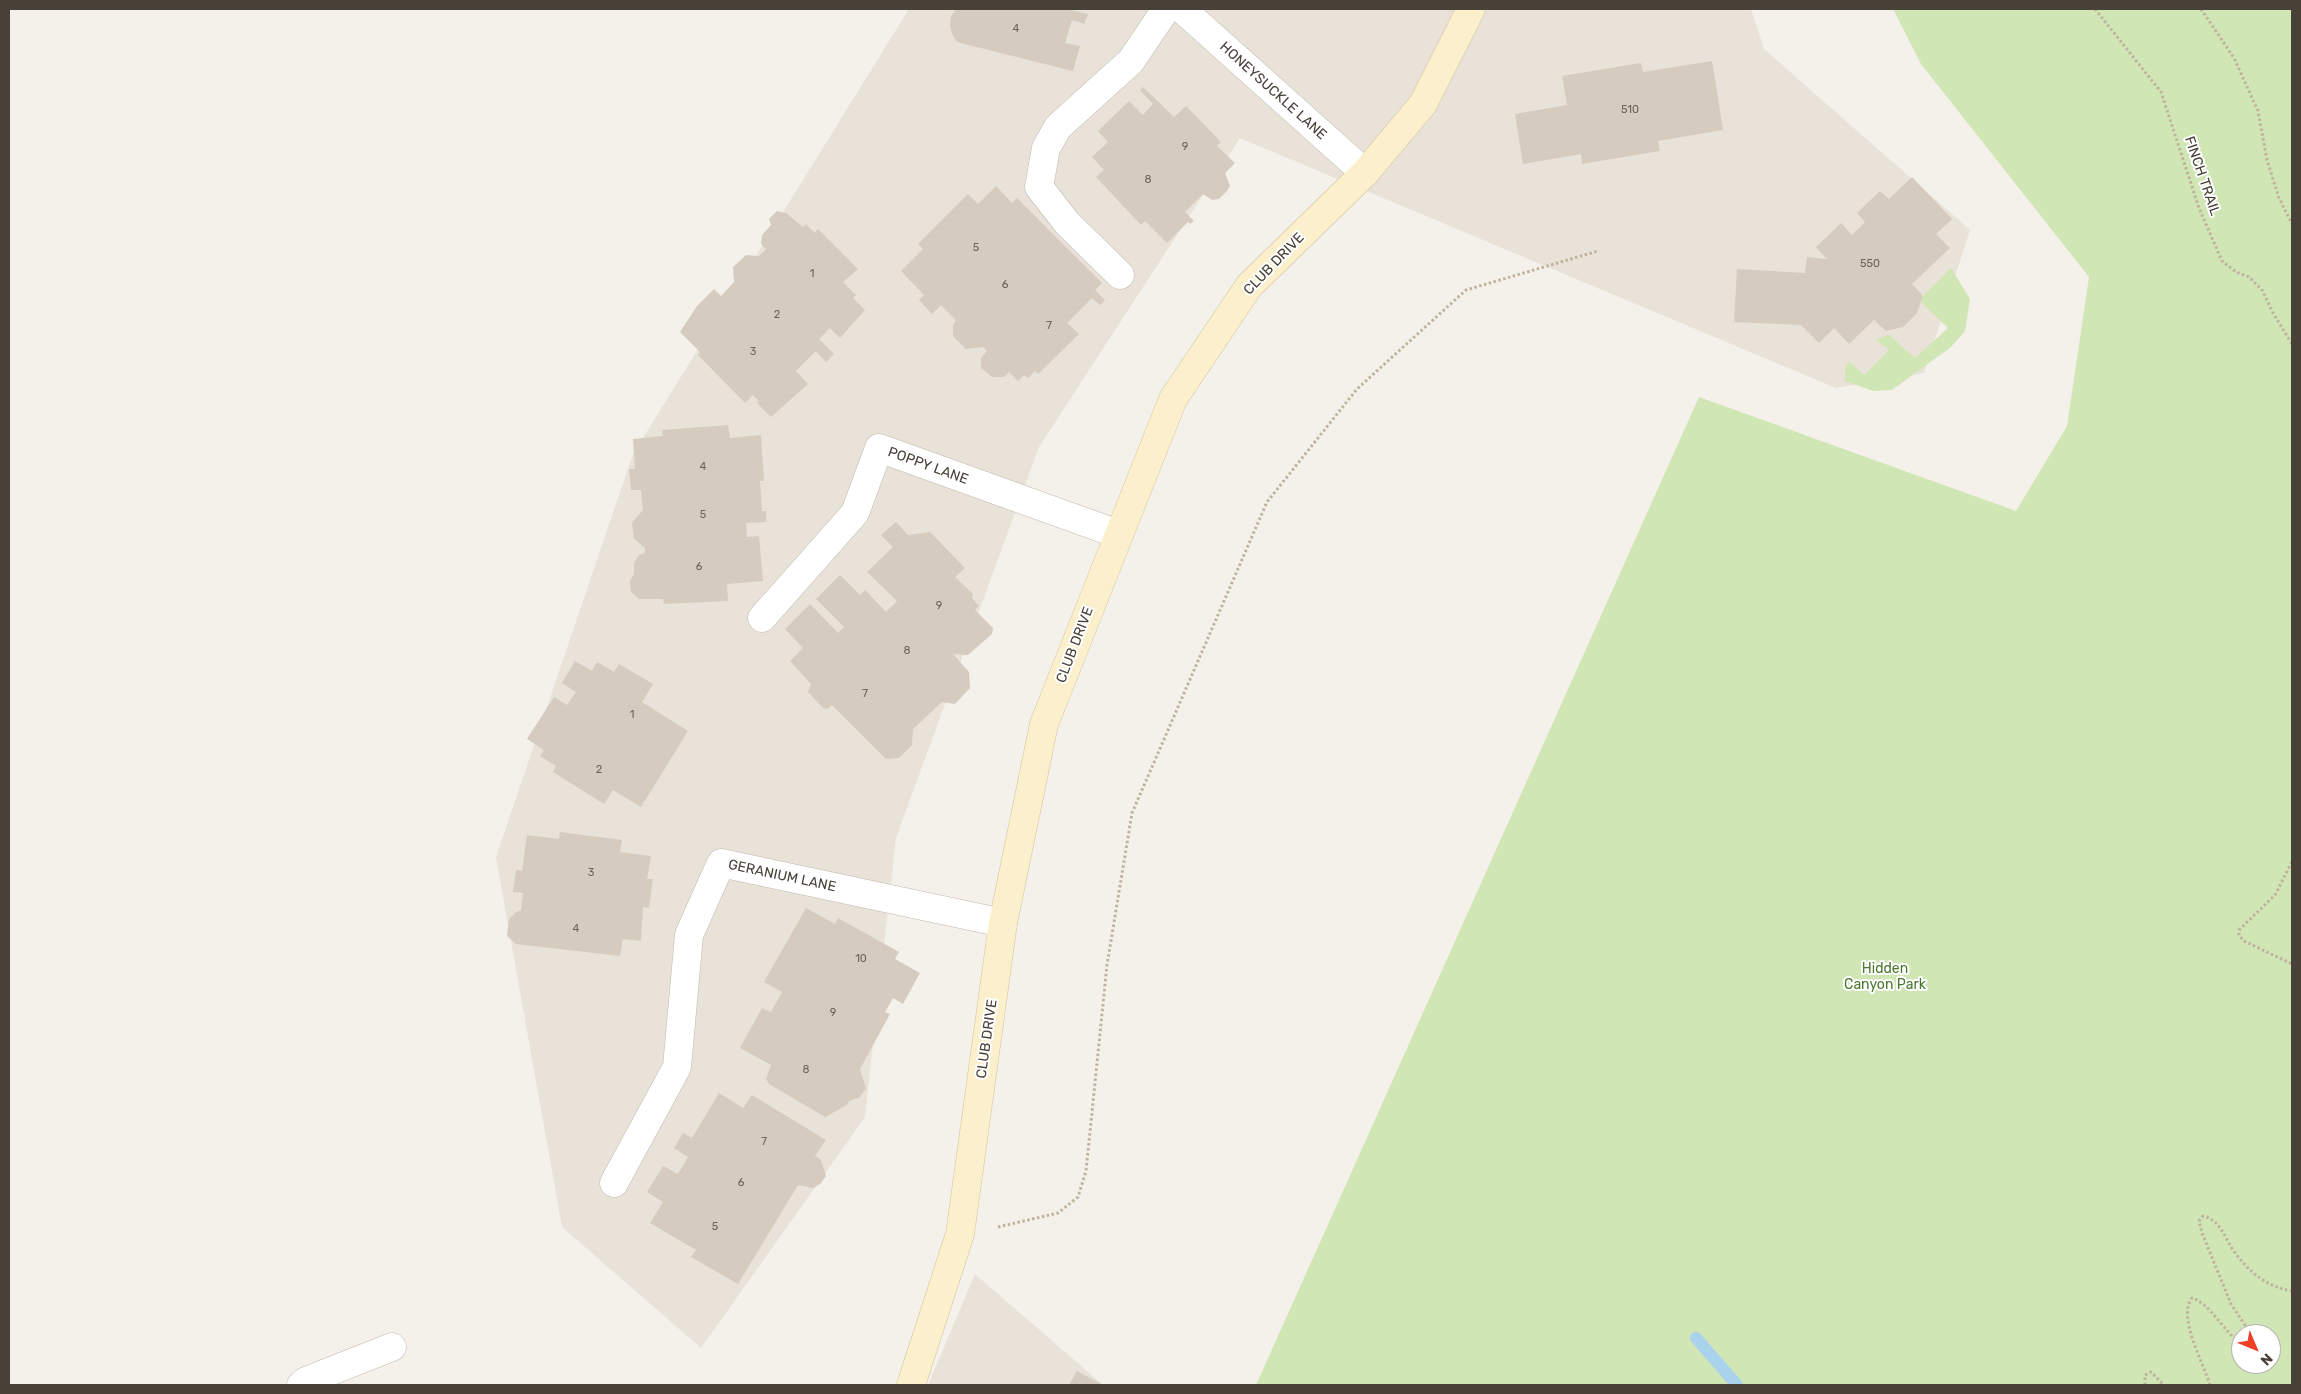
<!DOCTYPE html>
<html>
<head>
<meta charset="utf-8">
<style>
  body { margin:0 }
  #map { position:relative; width:2301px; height:1394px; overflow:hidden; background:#f4f1ea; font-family:Rubik,sans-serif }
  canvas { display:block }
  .frame { position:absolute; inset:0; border:10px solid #474138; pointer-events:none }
  .north { position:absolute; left:2231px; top:1324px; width:50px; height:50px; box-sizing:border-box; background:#fff; border:1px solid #b5b3af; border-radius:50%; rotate:135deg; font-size:14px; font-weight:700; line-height:20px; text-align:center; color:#474138 }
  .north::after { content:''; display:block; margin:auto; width:18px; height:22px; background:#ef3f26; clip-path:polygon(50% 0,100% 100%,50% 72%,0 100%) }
</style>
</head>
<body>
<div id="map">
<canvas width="2301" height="1394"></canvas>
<div class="frame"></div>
<div class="north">N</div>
</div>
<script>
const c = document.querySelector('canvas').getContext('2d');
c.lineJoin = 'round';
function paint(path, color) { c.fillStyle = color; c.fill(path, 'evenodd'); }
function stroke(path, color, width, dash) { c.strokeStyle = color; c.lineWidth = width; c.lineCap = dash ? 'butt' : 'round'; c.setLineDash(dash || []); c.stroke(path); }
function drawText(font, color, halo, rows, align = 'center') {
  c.font = font + ' Rubik,sans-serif'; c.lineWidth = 4; c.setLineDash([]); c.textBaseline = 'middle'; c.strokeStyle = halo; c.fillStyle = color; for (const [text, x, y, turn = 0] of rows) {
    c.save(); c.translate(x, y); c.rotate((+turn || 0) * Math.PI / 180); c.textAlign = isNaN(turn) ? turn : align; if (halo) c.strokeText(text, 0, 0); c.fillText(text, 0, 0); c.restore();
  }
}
const residential = new Path2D(`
  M 909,9 L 1751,9 L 1764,49 L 1970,230 L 1924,373 L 1836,388 L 1240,138 L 1039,447 L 896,838 L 865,1117 L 701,1348 L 562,1227 L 496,857 L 633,454 Z
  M 975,1274 L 1103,1385 L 928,1385 Z`);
const green = new Path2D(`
  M 1893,9 L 2292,9 L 2292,1385 L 1256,1385 L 1699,397 L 2016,511 L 2067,426 L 2089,277 L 1921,64 ZM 2241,1334 L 2271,1334 L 2271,1364 L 2241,1364 Z
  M 1951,268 L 1970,299 L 1965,331 L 1951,347 L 1892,390 L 1873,391 L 1845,381 L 1845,367 L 1849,361 L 1864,375 L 1889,350 L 1875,339 L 1889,335 L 1915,358 L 1948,328 L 1921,302 L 1923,296 Z`);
const stream = new Path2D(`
  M 1696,1338 L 1737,1385`);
const building = new Path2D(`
  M 956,9 L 1067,9 L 1088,14 L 1084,24 L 1072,20 L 1065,43 L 1080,46 L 1073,71 L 957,42 L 952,34 L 950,25 L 951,16 Z
  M 1712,61 L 1723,130 L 1658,141 L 1660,151 L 1582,164 L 1581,154 L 1523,164 L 1515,114 L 1567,105 L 1562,76 L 1641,63 L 1643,72 Z
  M 1143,87 L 1174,117 L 1186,106 L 1221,142 L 1217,146 L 1235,163 L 1225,173 L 1230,186 L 1227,191 L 1219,199 L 1212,200 L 1203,194 L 1185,212 L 1194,221 L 1190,224 L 1188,222 L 1167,243 L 1145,221 L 1141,225 L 1096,177 L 1104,170 L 1092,157 L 1108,142 L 1098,131 L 1129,101 L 1143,115 L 1153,104 L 1140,90 Z
  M 1912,177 L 1952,219 L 1936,234 L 1950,248 L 1912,284 L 1923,296 L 1917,313 L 1903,327 L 1886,331 L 1874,320 L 1849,344 L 1834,328 L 1819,343 L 1801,325 L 1734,322 L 1737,269 L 1805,273 L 1807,257 L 1827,259 L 1816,247 L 1841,223 L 1852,235 L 1865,222 L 1857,213 L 1880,191 L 1889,199 Z
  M 996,186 L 1012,203 L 1017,198 L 1102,283 L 1095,290 L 1105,300 L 1100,305 L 1092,298 L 1067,323 L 1079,334 L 1038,374 L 1035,371 L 1028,378 L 1024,375 L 1018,381 L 1009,372 L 1004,377 L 992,377 L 981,368 L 981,358 L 987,351 L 983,347 L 966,349 L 953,336 L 953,325 L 956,320 L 941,305 L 932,314 L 919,300 L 924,295 L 901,271 L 923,249 L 918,244 L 968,194 L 978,204 Z
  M 777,211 L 786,213 L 803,227 L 806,224 L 815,233 L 818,229 L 858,269 L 843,282 L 856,295 L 853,298 L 865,310 L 840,338 L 830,328 L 819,339 L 834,354 L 826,362 L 816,351 L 796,371 L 808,384 L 771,417 L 757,403 L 759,401 L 753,395 L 745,403 L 698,355 L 700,352 L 680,332 L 697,306 L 714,289 L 721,296 L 734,282 L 733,267 L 746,255 L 759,256 L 766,249 L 761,244 L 762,235 L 771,225 L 769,219 Z
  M 728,425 L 730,438 L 761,435 L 764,481 L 760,481 L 762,511 L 766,511 L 766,522 L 746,523 L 747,537 L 759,536 L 763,581 L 727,584 L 728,601 L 664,604 L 663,599 L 639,599 L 631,592 L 630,581 L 634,574 L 634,563 L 639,555 L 645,553 L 645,548 L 634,539 L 632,523 L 643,510 L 641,490 L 631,490 L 629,469 L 635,469 L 633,439 L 663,436 L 662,430 Z
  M 896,522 L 908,535 L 930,532 L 965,568 L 955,577 L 973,594 L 972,598 L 979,606 L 975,610 L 993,628 L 992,634 L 968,655 L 953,654 L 969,672 L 970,688 L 955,704 L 942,702 L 913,729 L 912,745 L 899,758 L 886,759 L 832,705 L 827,709 L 823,708 L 808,692 L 811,684 L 790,661 L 803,648 L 785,629 L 810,604 L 838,633 L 844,627 L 816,599 L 840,575 L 860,595 L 865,590 L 886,612 L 897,601 L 867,572 L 893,547 L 881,535 Z
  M 575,661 L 592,671 L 597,662 L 614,672 L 619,664 L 653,684 L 642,702 L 688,731 L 641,807 L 613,790 L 604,804 L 553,772 L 556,766 L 540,756 L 544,750 L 527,739 L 554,697 L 567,705 L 576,692 L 562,683 Z
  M 560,832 L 622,840 L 620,852 L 651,856 L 647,879 L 653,879 L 649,908 L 643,907 L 641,941 L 623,939 L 620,956 L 516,944 L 507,936 L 509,919 L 515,913 L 521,910 L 523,893 L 513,892 L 516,870 L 522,871 L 527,835 L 559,839 Z
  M 806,908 L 835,924 L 838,918 L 899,952 L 895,959 L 920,973 L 903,1004 L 893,998 L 885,1012 L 890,1014 L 860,1069 L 866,1088 L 859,1098 L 849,1101 L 847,1105 L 825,1117 L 769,1084 L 766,1079 L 771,1065 L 740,1048 L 762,1008 L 771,1012 L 782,992 L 764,982 Z
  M 719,1093 L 743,1108 L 752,1095 L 826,1140 L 815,1156 L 821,1160 L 826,1176 L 820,1184 L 813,1188 L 798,1185 L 738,1284 L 691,1257 L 696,1250 L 650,1223 L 663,1202 L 647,1192 L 663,1166 L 678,1174 L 688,1157 L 674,1148 L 683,1133 L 692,1138 Z
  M 1077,1371 L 1103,1385 L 1069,1385 Z`);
const path = new Path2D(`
  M 2095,9 L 2161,92 L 2199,208 L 2222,261 L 2236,272 L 2249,277 L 2262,290 L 2273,313 L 2292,344
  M 2201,9 L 2234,58 L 2258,111 L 2267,160 L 2279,198 L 2292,224
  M 2292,862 L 2275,895 L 2239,930 L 2239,935 L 2244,941 L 2292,964
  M 998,1227 L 1058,1213 L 1078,1197 L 1086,1171 L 1107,965 L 1132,813 L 1267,502 L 1357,389 L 1466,290 L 1598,251
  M 2251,1334 L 2231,1304 L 2202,1233 L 2199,1221 L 2203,1216 C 2220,1220 2224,1236 2233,1250 C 2248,1271 2266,1287 2292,1291
  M 2145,1385 L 2145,1375 L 2151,1372 L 2164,1385
  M 2210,1385 C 2204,1364 2177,1317 2192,1298 C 2209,1302 2225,1333 2241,1344`);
const street = new Path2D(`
  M 1182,9 L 1365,173
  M 1120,275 L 1067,223 L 1039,187 L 1046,148 L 1058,127 L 1131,61 L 1166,9
  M 762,618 L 855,513 L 879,448 L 1118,534
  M 614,1183 L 677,1067 L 689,935 L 721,863 L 1003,923
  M 301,1385 L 306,1381 L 392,1347`);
const secondary = new Path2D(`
  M 911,1385 L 960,1234 L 1003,923 L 1044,724 L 1173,399 L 1249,286 L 1365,173 L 1423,104 L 1471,9`);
const numberNames = [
  ["4",1016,29],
  ["510",1630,110],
  ["9",1185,147],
  ["8",1148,180],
  ["5",976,248],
  ["550",1870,264],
  ["1",812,274],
  ["6",1005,285],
  ["2",777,315],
  ["7",1049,326],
  ["3",753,352],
  ["4",703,467],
  ["5",703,515],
  ["6",699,567],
  ["9",939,606],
  ["8",907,651],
  ["7",865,694],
  ["1",632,715],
  ["2",599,770],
  ["3",591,873],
  ["4",576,929],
  ["10",861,959],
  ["9",833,1013],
  ["8",806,1070],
  ["7",764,1142],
  ["6",741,1183],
  ["5",715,1227]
];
const streetNames = [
  ["HONEYSUCKLE LANE",1273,91,42],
  ["FINCH TRAIL",2202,176,71],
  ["CLUB DRIVE",1274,264,-46],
  ["POPPY LANE",928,466,20],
  ["CLUB DRIVE",1075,645,-69],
  ["GERANIUM LANE",782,876,12],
  ["CLUB DRIVE",987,1039,-82]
];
const parkNames = [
  ["Hidden",1885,969],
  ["Canyon Park",1885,985]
];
paint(residential, '#e8e2d8');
paint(green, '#d1e6b5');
stroke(stream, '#a9d3ed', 12);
paint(building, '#d5ccbf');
stroke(street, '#bfb8ac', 29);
stroke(secondary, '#d1c29b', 29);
stroke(path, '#c0b39e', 3, [2.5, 2.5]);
stroke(street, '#fff', 28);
stroke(secondary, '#fcefcc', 28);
drawText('11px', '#6a645a', null, numberNames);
drawText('14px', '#474138', '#fff', streetNames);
drawText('14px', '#4b772e', '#fff', parkNames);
</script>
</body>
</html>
